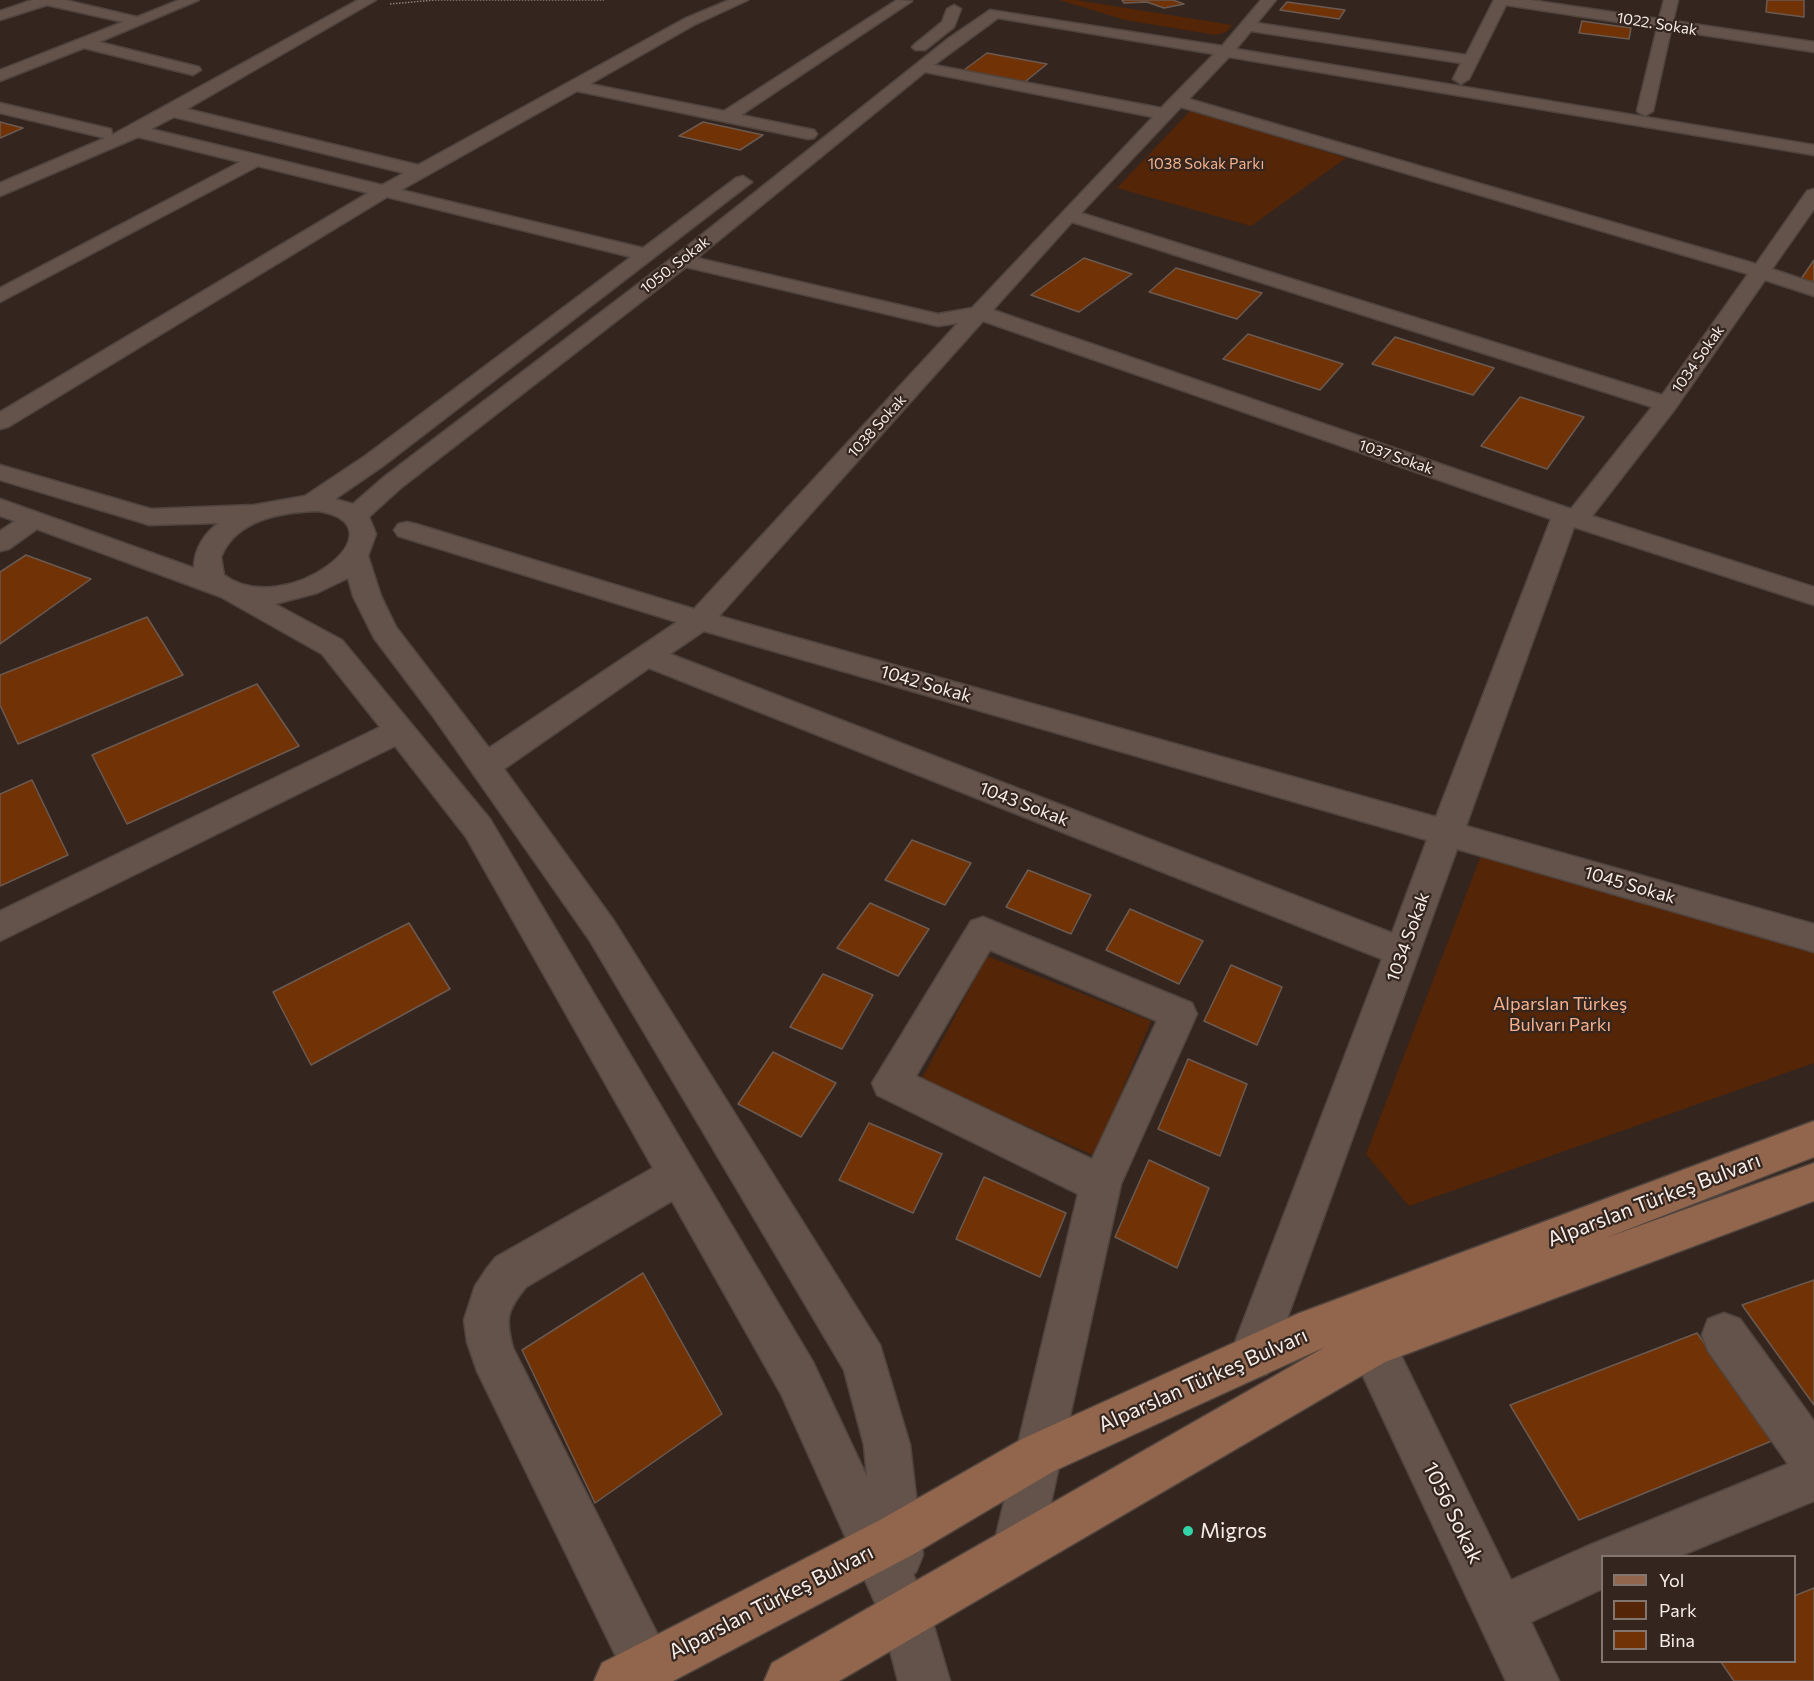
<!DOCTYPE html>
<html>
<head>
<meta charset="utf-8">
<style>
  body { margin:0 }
  #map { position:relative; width:1814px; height:1681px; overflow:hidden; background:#34261f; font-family:Commissioner,sans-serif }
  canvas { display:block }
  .legend { position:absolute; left:1601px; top:1555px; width:195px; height:108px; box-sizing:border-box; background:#34261f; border:2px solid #82766f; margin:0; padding:8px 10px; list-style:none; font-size:18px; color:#f7ede8 }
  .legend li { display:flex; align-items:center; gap:12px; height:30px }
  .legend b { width:30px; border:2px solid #82766f }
</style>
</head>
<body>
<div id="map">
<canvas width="1814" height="1681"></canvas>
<ul class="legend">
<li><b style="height:8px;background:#92664d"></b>Yol</li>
<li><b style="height:16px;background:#542507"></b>Park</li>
<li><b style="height:16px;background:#713306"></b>Bina</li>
</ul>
</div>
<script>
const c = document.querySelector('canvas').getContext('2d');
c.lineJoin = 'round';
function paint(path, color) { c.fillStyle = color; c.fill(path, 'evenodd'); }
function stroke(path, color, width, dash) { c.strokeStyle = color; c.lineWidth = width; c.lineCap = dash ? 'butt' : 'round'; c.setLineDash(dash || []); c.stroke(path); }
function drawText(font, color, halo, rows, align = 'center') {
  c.font = font + ' Commissioner,sans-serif'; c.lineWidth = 4.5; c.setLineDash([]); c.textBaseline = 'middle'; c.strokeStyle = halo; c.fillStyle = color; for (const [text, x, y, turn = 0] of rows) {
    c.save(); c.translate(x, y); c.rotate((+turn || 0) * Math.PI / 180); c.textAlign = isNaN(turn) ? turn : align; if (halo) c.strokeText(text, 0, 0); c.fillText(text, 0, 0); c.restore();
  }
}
const green = new Path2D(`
  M 1059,0 L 1076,0 L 1232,25 L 1226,32 L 1216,35 L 1125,20 Z
  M 1191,110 L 1346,158 L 1251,226 L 1117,188 Z
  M 1481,856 L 1814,951 L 1814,1063 L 1409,1206 L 1366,1154 Z
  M 987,956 L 1151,1021 L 1095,1156 L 921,1080 Z`);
const building = new Path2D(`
  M 1122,0 L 1173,0 L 1184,4 L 1164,8 L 1147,2 L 1124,3 Z
  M 1767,0 L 1804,0 L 1804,17 L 1766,12 Z
  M 1287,2 L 1345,10 L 1339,19 L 1280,10 Z
  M 1582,21 L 1631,28 L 1629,39 L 1579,33 Z
  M 987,53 L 1047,64 L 1021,85 L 960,73 Z
  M 0,122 L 23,128 L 0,138 Z
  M 703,122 L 763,135 L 740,150 L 679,136 Z
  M 1084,258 L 1132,274 L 1079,312 L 1031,295 Z
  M 1814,260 L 1814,282 L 1801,279 Z
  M 1176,268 L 1262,293 L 1237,319 L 1149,292 Z
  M 1248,334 L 1343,364 L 1320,390 L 1223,359 Z
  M 1395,337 L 1494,368 L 1473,395 L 1372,364 Z
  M 1520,397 L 1584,417 L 1547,469 L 1481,446 Z
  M 26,555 L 91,579 L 0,644 L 0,572 Z
  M 147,617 L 183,675 L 18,744 L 0,705 L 0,675 Z
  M 257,684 L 299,746 L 127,824 L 92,755 Z
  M 32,780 L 68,855 L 0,886 L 0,794 Z
  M 912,840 L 971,863 L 945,905 L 885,880 Z
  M 1028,870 L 1091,895 L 1071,934 L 1006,907 Z
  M 870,903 L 929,929 L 898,976 L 837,948 Z
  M 1130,909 L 1203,941 L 1179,984 L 1106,950 Z
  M 409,923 L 450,989 L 311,1065 L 273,992 Z
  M 1231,965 L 1282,987 L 1257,1045 L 1204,1021 Z
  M 823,974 L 873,995 L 842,1049 L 790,1027 Z
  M 773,1052 L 836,1083 L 801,1137 L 738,1104 Z
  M 1188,1059 L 1247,1084 L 1220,1156 L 1158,1129 Z
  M 869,1123 L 942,1154 L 913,1213 L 839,1180 Z
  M 1149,1160 L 1209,1188 L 1177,1268 L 1115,1237 Z
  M 984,1177 L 1066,1213 L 1040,1277 L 956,1239 Z
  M 643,1273 L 722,1414 L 595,1503 L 522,1350 Z
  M 1814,1280 L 1814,1405 L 1742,1305 Z
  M 1697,1333 L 1774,1440 L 1579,1520 L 1510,1405 Z
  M 1814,1588 L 1814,1681 L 1734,1681 L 1721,1662 L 1794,1662 L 1794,1596 Z`);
const path = new Path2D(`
  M 390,4 L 435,0 L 604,0`);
const minor = new Path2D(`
  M 32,0 L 65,0 L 137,17 L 179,0 L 199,0 L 99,42 L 199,67 L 201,70 L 193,75 L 84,48 L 0,81 L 0,70 L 123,22 L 47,5 L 0,20 L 0,11 Z
  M 358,0 L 376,0 L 187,109 L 418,165 L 684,19 L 729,0 L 748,0 L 694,25 L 590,84 L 724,111 L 897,0 L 912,1 L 741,115 L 814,130 L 817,134 L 814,138 L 808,139 L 577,91 L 401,190 L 643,248 L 736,178 L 743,176 L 752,182 L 383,466 L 335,499 L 353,504 L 384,477 L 675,256 L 949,38 L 990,10 L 1222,46 L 1261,0 L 1276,0 L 1257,23 L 1466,55 L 1494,0 L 1530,0 L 1659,19 L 1664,0 L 1678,0 L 1673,21 L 1814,42 L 1814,52 L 1671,30 L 1653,111 L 1645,116 L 1637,111 L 1657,28 L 1506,5 L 1469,79 L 1461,84 L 1453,79 L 1461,63 L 1251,31 L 1236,49 L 1814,145 L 1814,155 L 1229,57 L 1189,99 L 1756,264 L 1807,191 L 1814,189 L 1814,209 L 1772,269 L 1814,283 L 1814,296 L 1765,280 L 1675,409 L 1592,516 L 1814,587 L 1814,605 L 1574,527 L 1466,826 L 1814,924 L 1814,952 L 1457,849 L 1267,1374 L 1251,1380 L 1235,1374 L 1229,1358 L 1382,959 L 649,668 L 504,769 L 614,921 L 880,1345 L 910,1445 L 923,1555 L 916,1572 L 913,1574 L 930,1613 L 950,1681 L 898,1681 L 881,1616 L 781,1394 L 672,1201 L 526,1287 C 507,1310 505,1319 513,1348 L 674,1667 L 668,1681 L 628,1681 L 477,1371 L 467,1342 L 464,1320 L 475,1286 L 487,1268 L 496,1257 L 653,1168 L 466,837 L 395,746 L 0,941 L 0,911 L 380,727 L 322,654 L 221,597 L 37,529 L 9,549 L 0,551 L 0,531 L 15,521 L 0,516 L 0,499 L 194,568 C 194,550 204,533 219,523 L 149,525 L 140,522 L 0,480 L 0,465 L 151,509 L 254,505 L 305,496 L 365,456 L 631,257 L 387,197 L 8,427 L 0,429 L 0,412 L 368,193 L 258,166 L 0,302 L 0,288 L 240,162 L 138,137 L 0,196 L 0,183 L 105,138 L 0,113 L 0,103 L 111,129 L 112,135 ZM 998,18 L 1214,54 L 1161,108 L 934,65 ZM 925,72 L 1153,117 L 972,308 L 938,314 L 697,258 ZM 1181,107 L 1748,274 L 1662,395 L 1081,213 ZM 174,117 L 404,173 L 382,185 L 151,129 ZM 1072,222 L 1652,407 L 1571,509 L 993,310 ZM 686,267 L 938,326 L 958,323 L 694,609 L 416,524 L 407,522 L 398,524 L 394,530 L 398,536 L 677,622 L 489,748 L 396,627 L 381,596 L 368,556 L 376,534 L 369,517 L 402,487 ZM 983,321 L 1551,519 L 1436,817 L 719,616 ZM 318,511 C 408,526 285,621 224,575 L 221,557 C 236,519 282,512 318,511 ZM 348,578 L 353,596 L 374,638 L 432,715 L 590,941 L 844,1370 L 864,1445 L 867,1477 L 813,1362 L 490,819 L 342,640 L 275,604 L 317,593 ZM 704,631 L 1427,840 L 1392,933 L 670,654 Z
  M 954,5 L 961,9 L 954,27 L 925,50 L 915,50 L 912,47 L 915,44 L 942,22 L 947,9 Z
  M 983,917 L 1192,1003 L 1197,1014 L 1121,1184 L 1041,1548 L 1034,1565 L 1017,1572 L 1000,1565 L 993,1548 L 1078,1194 L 877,1095 L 872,1083 L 971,921 ZM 990,950 L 1157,1021 L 1092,1159 L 916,1076 Z
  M 1724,1313 L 1740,1319 L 1814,1421 L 1814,1501 L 1680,1556 L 1602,1556 L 1602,1589 L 1531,1622 L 1559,1681 L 1506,1681 L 1356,1361 L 1350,1345 L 1356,1329 L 1372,1323 L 1388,1329 L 1511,1580 L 1585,1547 L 1788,1464 L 1708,1351 L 1702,1335 L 1708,1319 Z`);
const major = new Path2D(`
  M 1814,1121 L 1814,1157 L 1603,1239 L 1814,1163 L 1814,1201 L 1385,1362 L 839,1681 L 764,1681 L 772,1663 L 1325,1347 L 1054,1471 L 914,1554 L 673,1681 L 594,1681 L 602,1663 L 880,1520 L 1022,1439 L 1297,1314 Z`);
const markers = [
  [1188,1531,6,"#33d4a8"]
];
const farStreetnames = [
  ["1022. Sokak",1657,24,9],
  ["1050. Sokak",675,265,-38],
  ["1034 Sokak",1698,359,-55],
  ["1038 Sokak",877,426,-48],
  ["1037 Sokak",1396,457,19]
];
const farParknames = [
  ["1038 Sokak Parkı",1206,164]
];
const streetNames = [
  ["1042 Sokak",926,684,16],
  ["1043 Sokak",1024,804,21],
  ["1045 Sokak",1630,885,16],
  ["1034 Sokak",1408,937,-70]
];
const parkNames = [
  ["Alparslan Türkeş",1560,1004],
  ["Bulvarı Parkı",1560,1025]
];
const nearStreetnames = [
  ["Alparslan Türkeş Bulvarı",1654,1200,-21],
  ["Alparslan Türkeş Bulvarı",1203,1380,-24],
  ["1056 Sokak",1453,1513,64],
  ["Alparslan Türkeş Bulvarı",771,1602,-27]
];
const nearPoinames = [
  ["Migros",1200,1531]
];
paint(green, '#542507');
paint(building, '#713306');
stroke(building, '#6a5a52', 1.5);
stroke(minor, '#50443e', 3);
stroke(major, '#50443e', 3);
stroke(path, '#8b7f78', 1.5, [1.5, 1.5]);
paint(minor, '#63534b');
paint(major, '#92664d');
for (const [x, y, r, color] of markers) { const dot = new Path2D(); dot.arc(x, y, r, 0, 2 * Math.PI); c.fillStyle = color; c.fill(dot); stroke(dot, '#34261f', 2); }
drawText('15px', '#f7ede8', '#34261f', farStreetnames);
drawText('15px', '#f6b18c', '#34261f', farParknames);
drawText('18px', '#f7ede8', '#34261f', streetNames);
drawText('18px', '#f6b18c', '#34261f', parkNames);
drawText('21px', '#f7ede8', '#34261f', nearStreetnames);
drawText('21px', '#f7ede8', '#34261f', nearPoinames, 'left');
</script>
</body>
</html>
